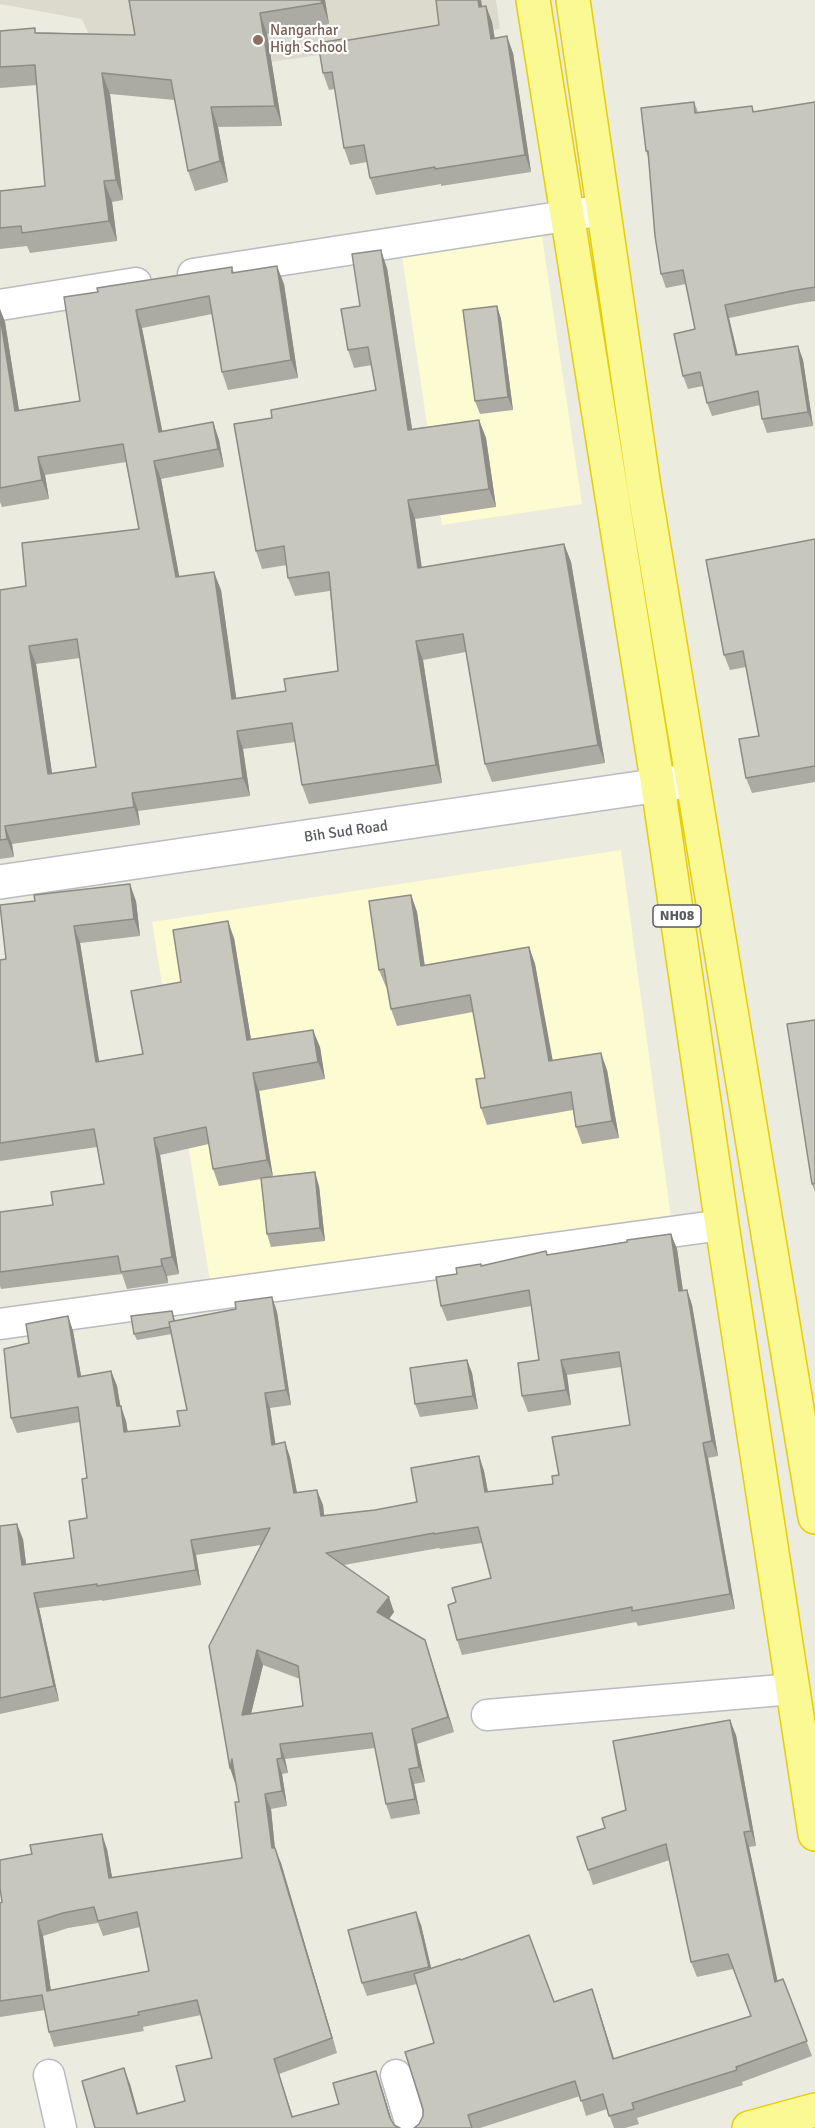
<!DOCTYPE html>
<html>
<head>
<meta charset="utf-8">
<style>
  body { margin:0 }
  canvas { display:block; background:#ebebdf }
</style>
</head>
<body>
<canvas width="815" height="2128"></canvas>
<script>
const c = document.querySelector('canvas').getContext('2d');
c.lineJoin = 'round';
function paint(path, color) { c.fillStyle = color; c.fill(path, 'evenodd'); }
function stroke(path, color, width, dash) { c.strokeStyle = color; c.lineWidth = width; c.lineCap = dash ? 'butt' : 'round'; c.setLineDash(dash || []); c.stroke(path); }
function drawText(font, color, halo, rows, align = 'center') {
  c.font = font + ' Signika,sans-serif'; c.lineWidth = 4.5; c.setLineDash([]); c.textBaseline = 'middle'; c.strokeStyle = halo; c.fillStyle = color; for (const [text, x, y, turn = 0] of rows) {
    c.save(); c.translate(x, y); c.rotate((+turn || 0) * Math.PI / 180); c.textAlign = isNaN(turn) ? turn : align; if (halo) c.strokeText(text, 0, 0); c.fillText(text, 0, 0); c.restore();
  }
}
const commercial = new Path2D(`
  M 540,223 L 582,504 L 442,525 L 400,243 Z
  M 621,850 L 671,1218 L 210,1281 L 152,922 Z`);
const education = new Path2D(`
  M 0,0 L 496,0 L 500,29 L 208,71 L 104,70 L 82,19 L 0,4 Z`);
const minor = new Path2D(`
  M 193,274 L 604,210
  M 0,305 L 136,283
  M 0,1324 L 722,1225
  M 487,1715 L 793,1689
  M 49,2075 L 61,2128
  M 396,2075 L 412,2128`);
const secondary = new Path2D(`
  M 0,882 L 687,781`);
const trunk = new Path2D(`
  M 533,0 L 658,786 L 722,1225 L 815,1834
  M 573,0 L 644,487 L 815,1517
  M 749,2128 L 815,2110`);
const wall = new Path2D(`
  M 325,0 L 329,24 L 267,34 L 282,126 L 218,127 L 228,182 L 195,191 L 188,171 L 175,100 L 110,94 L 123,200 L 112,202 L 117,241 L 30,253 L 27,246 L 0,249 L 0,191 L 45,186 L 37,85 L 0,88 L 0,31 L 135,35 Z
  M 482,6 L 486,6 L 492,22 L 495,38 L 513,53 L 531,172 L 441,186 L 441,184 L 376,195 L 370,178 L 367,162 L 350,165 L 344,148 L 335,89 L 329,90 L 323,73 L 343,41 L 439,25 Z
  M 694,102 L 698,112 L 752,106 L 754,112 L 815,102 L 815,301 L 796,304 L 729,318 L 738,355 L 798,346 L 803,360 L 813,426 L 767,433 L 762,419 L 760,405 L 712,416 L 707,403 L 703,386 L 688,389 L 683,376 L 695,329 L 686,284 L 666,288 L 661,274 L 648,157 L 646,151 Z
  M 232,267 L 234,273 L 284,284 L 298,378 L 228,390 L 222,372 L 212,314 L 142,328 L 162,431 L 213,422 L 219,440 L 224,467 L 161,479 L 179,577 L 221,590 L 236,699 L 286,691 L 338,671 L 330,591 L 295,596 L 288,578 L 287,565 L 262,569 L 256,551 L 272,418 L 376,390 L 372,365 L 354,368 L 348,350 L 360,306 L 387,268 L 412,429 L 479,420 L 486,438 L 496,507 L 415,519 L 422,568 L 564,544 L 571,562 L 605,763 L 492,782 L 485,764 L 466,652 L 423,660 L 442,783 L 309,804 L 302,785 L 295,742 L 243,749 L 250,796 L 138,811 L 140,825 L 12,844 L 14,857 L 0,859 L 0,590 L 26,586 L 139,529 L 126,462 L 45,475 L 49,499 L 2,507 L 0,502 L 0,309 L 5,322 L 19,411 L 80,401 L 98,292 ZM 80,658 L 96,767 L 52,774 L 36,664 Z
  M 497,306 L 501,319 L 513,410 L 480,414 L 475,401 Z
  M 815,539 L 815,782 L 752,793 L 746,778 L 759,736 L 746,667 L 730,670 L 724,655 Z
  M 411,895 L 417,912 L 425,966 L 529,947 L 535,964 L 552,1061 L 607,1070 L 619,1138 L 582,1144 L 576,1127 L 573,1110 L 487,1125 L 481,1108 L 485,1078 L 473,1012 L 397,1026 L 391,1009 L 387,986 L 386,987 L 379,970 Z
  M 136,901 L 140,936 L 80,943 L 99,1061 L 143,1054 L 181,982 L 234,938 L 251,1040 L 320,1047 L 325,1079 L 259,1091 L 273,1177 L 319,1186 L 325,1241 L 271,1247 L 267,1234 L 261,1179 L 219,1186 L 213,1169 L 209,1144 L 160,1155 L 179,1274 L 167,1276 L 168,1283 L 127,1289 L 122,1274 L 1,1289 L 0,1286 L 0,1212 L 53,1205 L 104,1184 L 97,1147 L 0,1161 L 0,960 L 6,959 L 0,905 Z
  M 815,1020 L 815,1192 L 812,1184 Z
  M 671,1234 L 677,1249 L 683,1290 L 687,1290 L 692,1305 L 718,1456 L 708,1458 L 735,1609 L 638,1626 L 636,1622 L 462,1655 L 457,1640 L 456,1602 L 491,1578 L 482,1543 L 440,1549 L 439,1548 L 344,1565 L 394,1612 L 389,1619 L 425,1640 L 454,1732 L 417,1744 L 425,1782 L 414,1784 L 420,1814 L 391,1819 L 386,1804 L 375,1748 L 285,1759 L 288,1773 L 282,1774 L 287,1806 L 271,1809 L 275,1849 L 281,1863 L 337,2053 L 279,2074 L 293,2117 L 339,2104 L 381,2086 L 392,2121 L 95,2128 L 130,2084 L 138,2113 L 185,2101 L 212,2058 L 201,2015 L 143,2027 L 144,2031 L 54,2047 L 49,2032 L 45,2010 L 0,2017 L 0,1903 L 107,1849 L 112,1878 L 242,1858 L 239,1802 L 235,1781 L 235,1783 L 261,1545 L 196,1555 L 201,1585 L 102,1601 L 102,1600 L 39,1608 L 59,1701 L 0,1714 L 0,1526 L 23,1539 L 26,1564 L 74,1558 L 87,1518 L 87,1478 L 80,1422 L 17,1433 L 11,1418 L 29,1343 L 68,1316 L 73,1331 L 81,1376 L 111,1371 L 117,1386 L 120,1406 L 126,1421 L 128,1432 L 180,1426 L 187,1410 L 172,1334 L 137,1340 L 134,1334 L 172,1311 L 175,1321 L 236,1309 L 272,1297 L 277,1312 L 291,1405 L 270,1408 L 275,1444 L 290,1457 L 297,1493 L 323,1505 L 324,1516 L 375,1510 L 417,1502 L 479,1456 L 484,1471 L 488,1492 L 553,1484 L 559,1475 L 630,1425 L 621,1367 L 567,1375 L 571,1405 L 528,1412 L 522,1396 L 539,1360 L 531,1306 L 447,1321 L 441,1306 L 457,1274 L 482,1266 ZM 263,1665 L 300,1679 L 303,1706 L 251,1714 ZM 98,1923 L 103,1936 L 140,1927 L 149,1971 L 51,1990 L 43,1936 L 68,1928 Z
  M 467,1360 L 472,1373 L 478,1409 L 420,1417 L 415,1404 Z
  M 736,1735 L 756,1846 L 749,1847 L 777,1981 L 783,1979 L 812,2056 L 742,2082 L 743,2085 L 637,2118 L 639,2124 L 625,2128 L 614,2128 L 607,2109 L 586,2116 L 580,2096 L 480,2128 L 414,2128 L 419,2124 L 423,2116 L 434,2043 L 417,1984 L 367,1996 L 362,1983 L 421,1925 L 431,1968 L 461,1960 L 554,2002 L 597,2004 L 614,2059 L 751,2016 L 733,1969 L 697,1977 L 691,1962 L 670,1860 L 593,1885 L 588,1870 L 605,1828 L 626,1810 Z`);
const shadedWall = new Path2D(`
  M 321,0 L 325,0 L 329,24 Z
  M 478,0 L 481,0 L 485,23 L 479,7 Z
  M 486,6 L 492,22 L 497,56 L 491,39 Z
  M 260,13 L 267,34 L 282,126 L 275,106 Z
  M 507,36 L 513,53 L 531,172 L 525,155 Z
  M 102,73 L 110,94 L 123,200 L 116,180 Z
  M 211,107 L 218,127 L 228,182 L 220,161 Z
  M 104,181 L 112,202 L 117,241 L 109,221 Z
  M 381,250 L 387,268 L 415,448 L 408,430 Z
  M 277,266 L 284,284 L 298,378 L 291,360 Z
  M 725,305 L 729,318 L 741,369 L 736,355 Z
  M 497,306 L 501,319 L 513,410 L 508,397 Z
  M 0,309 L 5,322 L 22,429 L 15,411 L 0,316 Z
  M 136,310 L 142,328 L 166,450 L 159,432 Z
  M 798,346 L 803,360 L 813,426 L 808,412 Z
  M 479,420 L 486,438 L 496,507 L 489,489 Z
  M 213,422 L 219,440 L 224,467 L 218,449 Z
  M 38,457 L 45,475 L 49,499 L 42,480 Z
  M 154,461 L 161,479 L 183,596 L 176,577 Z
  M 408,500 L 415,519 L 424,586 L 418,568 Z
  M 564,544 L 571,562 L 605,763 L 598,745 Z
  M 214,572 L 221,590 L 239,717 L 232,699 Z
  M 416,641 L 423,660 L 442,783 L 436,765 Z
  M 29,646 L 36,664 L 55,793 L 48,774 Z
  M 237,731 L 243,749 L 250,796 L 243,778 Z
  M 132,793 L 138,811 L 140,825 L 134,807 Z
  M 5,826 L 12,844 L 14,857 L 7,839 Z
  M 130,884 L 136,901 L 140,936 L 134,919 Z
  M 411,895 L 417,912 L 427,983 L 421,966 Z
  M 228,921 L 234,938 L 254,1057 L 247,1040 Z
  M 74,926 L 80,943 L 102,1079 L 96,1062 Z
  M 529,947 L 535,964 L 556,1078 L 549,1061 Z
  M 313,1030 L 320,1047 L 325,1079 L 318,1062 Z
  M 601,1053 L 607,1070 L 619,1138 L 612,1121 Z
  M 253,1073 L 259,1091 L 273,1177 L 267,1160 Z
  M 154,1138 L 160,1155 L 179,1274 L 172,1257 Z
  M 315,1172 L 319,1186 L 325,1241 L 320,1228 Z
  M 671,1234 L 677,1249 L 685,1306 L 679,1291 Z
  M 161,1259 L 167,1276 L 168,1283 L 162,1266 Z
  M 687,1290 L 692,1305 L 718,1456 L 712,1441 Z
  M 272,1297 L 277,1312 L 291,1405 L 286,1390 Z
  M 68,1316 L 73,1331 L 84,1392 L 78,1377 Z
  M 467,1360 L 472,1373 L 478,1409 L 473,1396 Z
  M 561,1360 L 567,1375 L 571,1405 L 566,1390 Z
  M 111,1371 L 117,1386 L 123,1421 L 117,1406 Z
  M 265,1393 L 270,1408 L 278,1460 L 272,1445 Z
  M 121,1406 L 126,1421 L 130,1448 L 124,1432 Z
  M 285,1442 L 290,1457 L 300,1508 L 294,1493 Z
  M 703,1443 L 708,1458 L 735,1609 L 730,1594 Z
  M 479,1456 L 484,1471 L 491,1508 L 485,1492 Z
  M 317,1490 L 323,1505 L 326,1531 L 321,1516 Z
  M 17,1524 L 23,1539 L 28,1580 L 22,1565 Z
  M 191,1540 L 196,1555 L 201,1585 L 196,1570 Z
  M 34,1593 L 39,1608 L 59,1701 L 54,1686 Z
  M 389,1597 L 394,1612 L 383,1627 L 377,1612 Z
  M 425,1640 L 430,1655 L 454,1732 L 448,1717 Z
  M 257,1650 L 263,1665 L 247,1730 L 242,1715 Z
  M 730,1720 L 736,1735 L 756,1846 L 751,1831 Z
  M 412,1729 L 417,1744 L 425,1782 L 419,1767 Z
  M 280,1744 L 285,1759 L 288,1773 L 282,1758 Z
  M 232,1759 L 237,1774 L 235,1783 L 230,1768 Z
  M 277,1759 L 282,1774 L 287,1806 L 282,1791 Z
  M 409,1769 L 414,1784 L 420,1814 L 415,1799 Z
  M 265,1794 L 271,1809 L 275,1849 L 281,1863 L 337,2053 L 272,1848 Z
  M 744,1832 L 749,1847 L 781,1997 L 775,1982 Z
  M 102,1834 L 107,1849 L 115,1893 L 109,1878 Z
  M 416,1912 L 421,1925 L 434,1980 L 429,1967 Z
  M 38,1921 L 43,1936 L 53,2006 L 47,1991 Z
  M 592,1989 L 597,2004 L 619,2074 L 613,2059 Z
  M 124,2068 L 130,2084 L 142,2128 L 137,2114 Z
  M 376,2071 L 381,2086 L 394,2128 L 390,2118 Z`);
const building = new Path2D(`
  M 129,0 L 321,0 L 322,3 L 260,13 L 275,106 L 211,107 L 220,161 L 188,171 L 171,80 L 102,73 L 116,180 L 104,181 L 109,221 L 22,233 L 21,226 L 0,228 L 0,191 L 45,186 L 35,65 L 0,67 L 0,31 L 35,28 L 35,33 L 135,35 Z
  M 436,0 L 478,0 L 479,7 L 486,6 L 491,39 L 507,36 L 525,155 L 435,169 L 435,167 L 370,178 L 364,145 L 344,148 L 332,72 L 323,73 L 318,43 L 343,39 L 343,41 L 439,25 Z
  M 694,102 L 695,113 L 752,106 L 753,112 L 815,102 L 815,287 L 791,291 L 725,305 L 736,355 L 798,346 L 808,412 L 762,419 L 758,391 L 707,403 L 700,372 L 683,376 L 674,334 L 695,329 L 683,270 L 661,274 L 655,236 L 648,151 L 646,151 L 641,108 Z
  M 381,250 L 408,430 L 479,420 L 489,489 L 408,500 L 418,568 L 564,544 L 598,745 L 485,764 L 463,634 L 416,641 L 436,765 L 302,785 L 292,723 L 237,731 L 243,778 L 132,793 L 134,807 L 5,826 L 7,839 L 0,840 L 0,590 L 26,586 L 22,543 L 139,529 L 123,444 L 38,457 L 42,480 L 0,488 L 0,316 L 15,411 L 80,401 L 64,297 L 98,292 L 97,288 L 232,267 L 232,273 L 277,266 L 291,360 L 222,372 L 209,296 L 136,310 L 159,432 L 213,422 L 218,449 L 154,461 L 176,577 L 214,572 L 232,699 L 286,691 L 284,679 L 338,671 L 329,572 L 288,578 L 284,546 L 256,551 L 234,424 L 272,418 L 271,410 L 376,390 L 368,347 L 348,350 L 341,309 L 360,306 L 352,254 ZM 77,639 L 96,767 L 48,774 L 29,646 Z
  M 497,306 L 508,397 L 475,401 L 463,310 Z
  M 815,539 L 815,766 L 746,778 L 739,739 L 759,736 L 743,651 L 724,655 L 706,560 Z
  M 130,884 L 134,919 L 74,926 L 96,1062 L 143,1054 L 131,991 L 181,982 L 173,930 L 228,921 L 247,1040 L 313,1030 L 318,1062 L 253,1073 L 267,1160 L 213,1169 L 206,1127 L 154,1138 L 172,1257 L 161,1259 L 162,1266 L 121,1272 L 118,1256 L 0,1272 L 0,1212 L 53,1205 L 51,1192 L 104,1184 L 94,1129 L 0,1143 L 0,960 L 6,959 L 0,905 L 35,901 L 34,895 Z
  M 411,895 L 421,966 L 529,947 L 549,1061 L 601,1053 L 612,1121 L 576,1127 L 571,1092 L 481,1108 L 476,1079 L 485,1078 L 470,995 L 391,1009 L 384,969 L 379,970 L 369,901 Z
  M 815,1020 L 815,1183 L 812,1184 L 787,1024 Z
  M 315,1172 L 320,1228 L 267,1234 L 261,1178 Z
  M 671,1234 L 679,1291 L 687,1290 L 712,1441 L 703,1443 L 730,1594 L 632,1611 L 632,1607 L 457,1640 L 448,1605 L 456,1602 L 452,1588 L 491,1578 L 478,1527 L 434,1534 L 434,1533 L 326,1553 L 389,1597 L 377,1612 L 425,1640 L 448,1717 L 412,1729 L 419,1767 L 409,1769 L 415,1799 L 386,1804 L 372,1733 L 280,1744 L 282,1758 L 277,1759 L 282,1791 L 265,1794 L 272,1848 L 275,1848 L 332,2038 L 274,2059 L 292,2117 L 339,2104 L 333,2083 L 376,2071 L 390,2118 L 394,2125 L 400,2128 L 95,2128 L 82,2081 L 124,2068 L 137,2114 L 185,2101 L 176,2066 L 212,2058 L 197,2000 L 138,2012 L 139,2015 L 49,2032 L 42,1995 L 0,2001 L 0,1903 L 2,1902 L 0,1888 L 0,1860 L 32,1854 L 30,1845 L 102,1834 L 109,1878 L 242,1858 L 235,1802 L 239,1802 L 232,1759 L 230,1768 L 209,1646 L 270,1528 L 191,1540 L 196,1570 L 97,1586 L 97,1584 L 34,1593 L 54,1686 L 0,1698 L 0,1526 L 17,1524 L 22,1565 L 74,1558 L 69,1521 L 87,1518 L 82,1479 L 87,1478 L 78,1407 L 11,1418 L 4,1349 L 29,1343 L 26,1324 L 68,1316 L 78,1377 L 111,1371 L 117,1406 L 121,1406 L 124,1432 L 180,1426 L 177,1411 L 187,1410 L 169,1322 L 236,1309 L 235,1302 L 272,1297 L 286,1390 L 265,1393 L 272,1445 L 285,1442 L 294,1493 L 317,1490 L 321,1516 L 375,1510 L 417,1502 L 411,1468 L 479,1456 L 485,1492 L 553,1484 L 552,1476 L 559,1475 L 552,1437 L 630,1425 L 619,1352 L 561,1360 L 566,1390 L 522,1396 L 518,1363 L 539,1360 L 529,1290 L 441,1306 L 436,1277 L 457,1274 L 456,1268 L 481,1264 L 481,1266 L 546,1251 L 547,1255 L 627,1242 L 627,1240 ZM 257,1650 L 298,1666 L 303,1706 L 242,1715 ZM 94,1907 L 98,1921 L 137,1912 L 149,1971 L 47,1991 L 38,1921 L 63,1913 Z
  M 172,1311 L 174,1321 L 169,1322 L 170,1327 L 134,1334 L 131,1316 Z
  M 467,1360 L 473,1396 L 415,1404 L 410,1368 Z
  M 730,1720 L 751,1831 L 744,1832 L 775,1982 L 783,1979 L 807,2041 L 736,2067 L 737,2070 L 632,2103 L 634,2109 L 609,2116 L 603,2094 L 581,2101 L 575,2081 L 468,2115 L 472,2128 L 414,2128 L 419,2124 L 423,2116 L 423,2109 L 405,2052 L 434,2043 L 414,1974 L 460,1959 L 461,1960 L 529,1935 L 554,2002 L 592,1989 L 613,2059 L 751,2016 L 728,1954 L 691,1962 L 666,1844 L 588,1870 L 577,1837 L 605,1828 L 602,1818 L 626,1810 L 613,1741 Z
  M 416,1912 L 429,1967 L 362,1983 L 348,1930 Z`);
const markers = [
  [258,40,6,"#8d6e63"]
];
const shields = [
  [677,916,48]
];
const shieldNames = [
  ["NH08",677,916]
];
const educationNames = [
  ["Nangarhar",270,31],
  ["High School",270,48]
];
const streetNames = [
  ["Bih Sud Road",346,832,-8]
];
paint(commercial, '#fdfbd2');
paint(education, '#dbdacd');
stroke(minor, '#babbc1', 33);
stroke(secondary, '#babcc3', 36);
stroke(trunk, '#e7cd03', 36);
stroke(minor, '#fff', 30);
stroke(secondary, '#fff', 33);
stroke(trunk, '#faf994', 33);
paint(wall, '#acaba3');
paint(shadedWall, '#8c8b85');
paint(building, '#c8c7be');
stroke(building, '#8c8b85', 1.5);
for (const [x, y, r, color] of markers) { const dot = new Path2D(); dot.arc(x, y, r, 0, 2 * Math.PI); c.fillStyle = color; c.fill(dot); stroke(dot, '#fff', 2); }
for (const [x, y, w] of shields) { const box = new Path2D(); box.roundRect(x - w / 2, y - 11, w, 22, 4.5); c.fillStyle = '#fff'; c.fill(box); stroke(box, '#585a60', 1.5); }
drawText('bold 14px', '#585a60', null, shieldNames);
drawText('15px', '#785e54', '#fff', educationNames, 'left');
drawText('15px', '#585a60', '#fff', streetNames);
</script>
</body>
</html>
